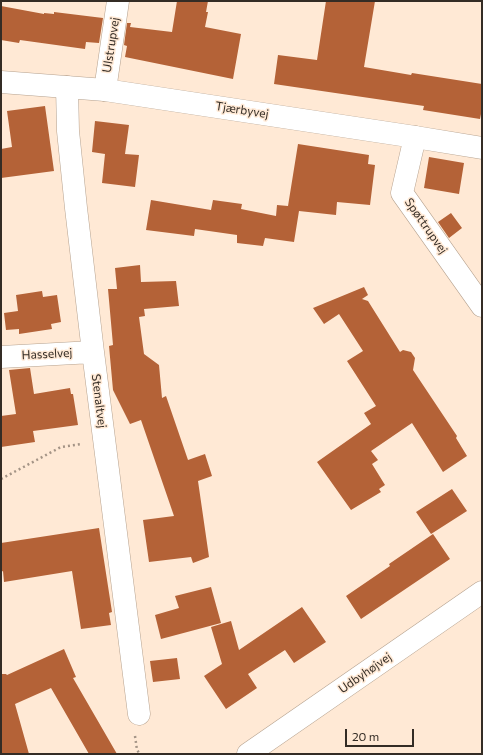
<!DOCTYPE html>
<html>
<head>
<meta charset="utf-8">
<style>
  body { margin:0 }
  #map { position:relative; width:483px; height:755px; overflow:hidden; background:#ffe9d5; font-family:Commissioner,sans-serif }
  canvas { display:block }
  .frame { position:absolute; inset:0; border:2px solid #342c25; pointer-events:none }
  .scale { position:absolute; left:345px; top:729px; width:69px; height:18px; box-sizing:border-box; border:2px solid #342c25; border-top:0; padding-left:5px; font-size:12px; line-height:14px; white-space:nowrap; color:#342c25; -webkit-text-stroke:3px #ffe9d5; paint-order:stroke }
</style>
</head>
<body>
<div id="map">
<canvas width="483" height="755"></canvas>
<div class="frame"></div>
<div class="scale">20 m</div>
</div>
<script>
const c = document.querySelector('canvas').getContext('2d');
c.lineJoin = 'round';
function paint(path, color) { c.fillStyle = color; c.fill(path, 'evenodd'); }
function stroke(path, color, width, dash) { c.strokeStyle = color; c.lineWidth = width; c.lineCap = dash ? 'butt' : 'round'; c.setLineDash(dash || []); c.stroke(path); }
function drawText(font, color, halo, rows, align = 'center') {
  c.font = font + ' Commissioner,sans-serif'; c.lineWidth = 3; c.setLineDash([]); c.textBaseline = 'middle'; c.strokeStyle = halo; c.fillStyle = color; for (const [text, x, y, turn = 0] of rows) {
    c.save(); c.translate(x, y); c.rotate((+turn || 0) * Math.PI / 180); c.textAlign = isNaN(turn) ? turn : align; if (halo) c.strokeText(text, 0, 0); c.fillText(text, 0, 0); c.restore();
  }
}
const building = new Path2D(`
  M 177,1 L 208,1 L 206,12 L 208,12 L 205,27 L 241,34 L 233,79 L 125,57 L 127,46 L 124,45 L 127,23 L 131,23 L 130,27 L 172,32 Z
  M 326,1 L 375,1 L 364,67 L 411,75 L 412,73 L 482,84 L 482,109 L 480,119 L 423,110 L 424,106 L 274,84 L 278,55 L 317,60 Z
  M 1,6 L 44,14 L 44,13 L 54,14 L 54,12 L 103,18 L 99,43 L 86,42 L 85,49 L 20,40 L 19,43 L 1,40 Z
  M 45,106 L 54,171 L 1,178 L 1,149 L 12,147 L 7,111 Z
  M 95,121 L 129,125 L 125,154 L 139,155 L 135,187 L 102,183 L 105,154 L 92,152 Z
  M 298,144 L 369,155 L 368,164 L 375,165 L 370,205 L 337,202 L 336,215 L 299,211 L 294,242 L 265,238 L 263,246 L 237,243 L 237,235 L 195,229 L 194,236 L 146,230 L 151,200 L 211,210 L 213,200 L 242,204 L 241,209 L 276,216 L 277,205 L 288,206 Z
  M 429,157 L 464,163 L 459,194 L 424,188 Z
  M 451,213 L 462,228 L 449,238 L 438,222 Z
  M 140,265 L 141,282 L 176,281 L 179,306 L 144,309 L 145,316 L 139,317 L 144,354 L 159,365 L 162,398 L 166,396 L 188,460 L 205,454 L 212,476 L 198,481 L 209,557 L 193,563 L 191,557 L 149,562 L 143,520 L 174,516 L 141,420 L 130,424 L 113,390 L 109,346 L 113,345 L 108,289 L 117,289 L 115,268 Z
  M 364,287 L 368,295 L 362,299 L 368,301 L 400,352 L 403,350 L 411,352 L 415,358 L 413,370 L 457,436 L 456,438 L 467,456 L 443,472 L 412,423 L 371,451 L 378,460 L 372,464 L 385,485 L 379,489 L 381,492 L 351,510 L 317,462 L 371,424 L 364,413 L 376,406 L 347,361 L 363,351 L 339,314 L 324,324 L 313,308 Z
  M 42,291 L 43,297 L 57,295 L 61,322 L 51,324 L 52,329 L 19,334 L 19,329 L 6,330 L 4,313 L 18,311 L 16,295 Z
  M 30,368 L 34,394 L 70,388 L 71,394 L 73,394 L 78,425 L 33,431 L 35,442 L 1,447 L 1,416 L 16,414 L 9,370 Z
  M 452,489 L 467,511 L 431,534 L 416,512 Z
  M 99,528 L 112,612 L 109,613 L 111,625 L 81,629 L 72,571 L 4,582 L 3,571 L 1,572 L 1,543 Z
  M 433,534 L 450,559 L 361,619 L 346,596 L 390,566 L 389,564 Z
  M 211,587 L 221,623 L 161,639 L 155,615 L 179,608 L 175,596 Z
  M 302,607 L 326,642 L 294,663 L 285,650 L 248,674 L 257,688 L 226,709 L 204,676 L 222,664 L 211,627 L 231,621 L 239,650 Z
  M 64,649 L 76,677 L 73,678 L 117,754 L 89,754 L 51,688 L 15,704 L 29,754 L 1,754 L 1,674 L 6,674 L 7,675 Z
  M 177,658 L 180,679 L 153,682 L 150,661 Z`);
const path = new Path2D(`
  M 1,479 L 61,447 L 82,444
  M 135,736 L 137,750 L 140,754`);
const street = new Path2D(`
  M 67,87 L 68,131 L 76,208 L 93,352 L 139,714
  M 105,90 L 118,1
  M 415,137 L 402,193 L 482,306
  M 1,357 L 93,352`);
const secondary = new Path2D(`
  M 1,82 L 105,90 L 415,137 L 482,148
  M 248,754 L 482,592`);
const streetNames = [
  ["Ulstrupvej",111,45,-81],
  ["Tjærbyvej",242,110,9],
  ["Spøttrupvej",426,226,55],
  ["Hasselvej",47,354,-3],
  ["Stenaltvej",99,401,83],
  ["Udbyhøjvej",365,673,-35]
];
paint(building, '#b46237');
stroke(street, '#b5a18e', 23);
stroke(secondary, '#b5a18e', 23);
stroke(path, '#a49486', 2.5, [2, 3]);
stroke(street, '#fff', 22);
stroke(secondary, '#fff', 22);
drawText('12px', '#342c25', '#ffe9d5', streetNames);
</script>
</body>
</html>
